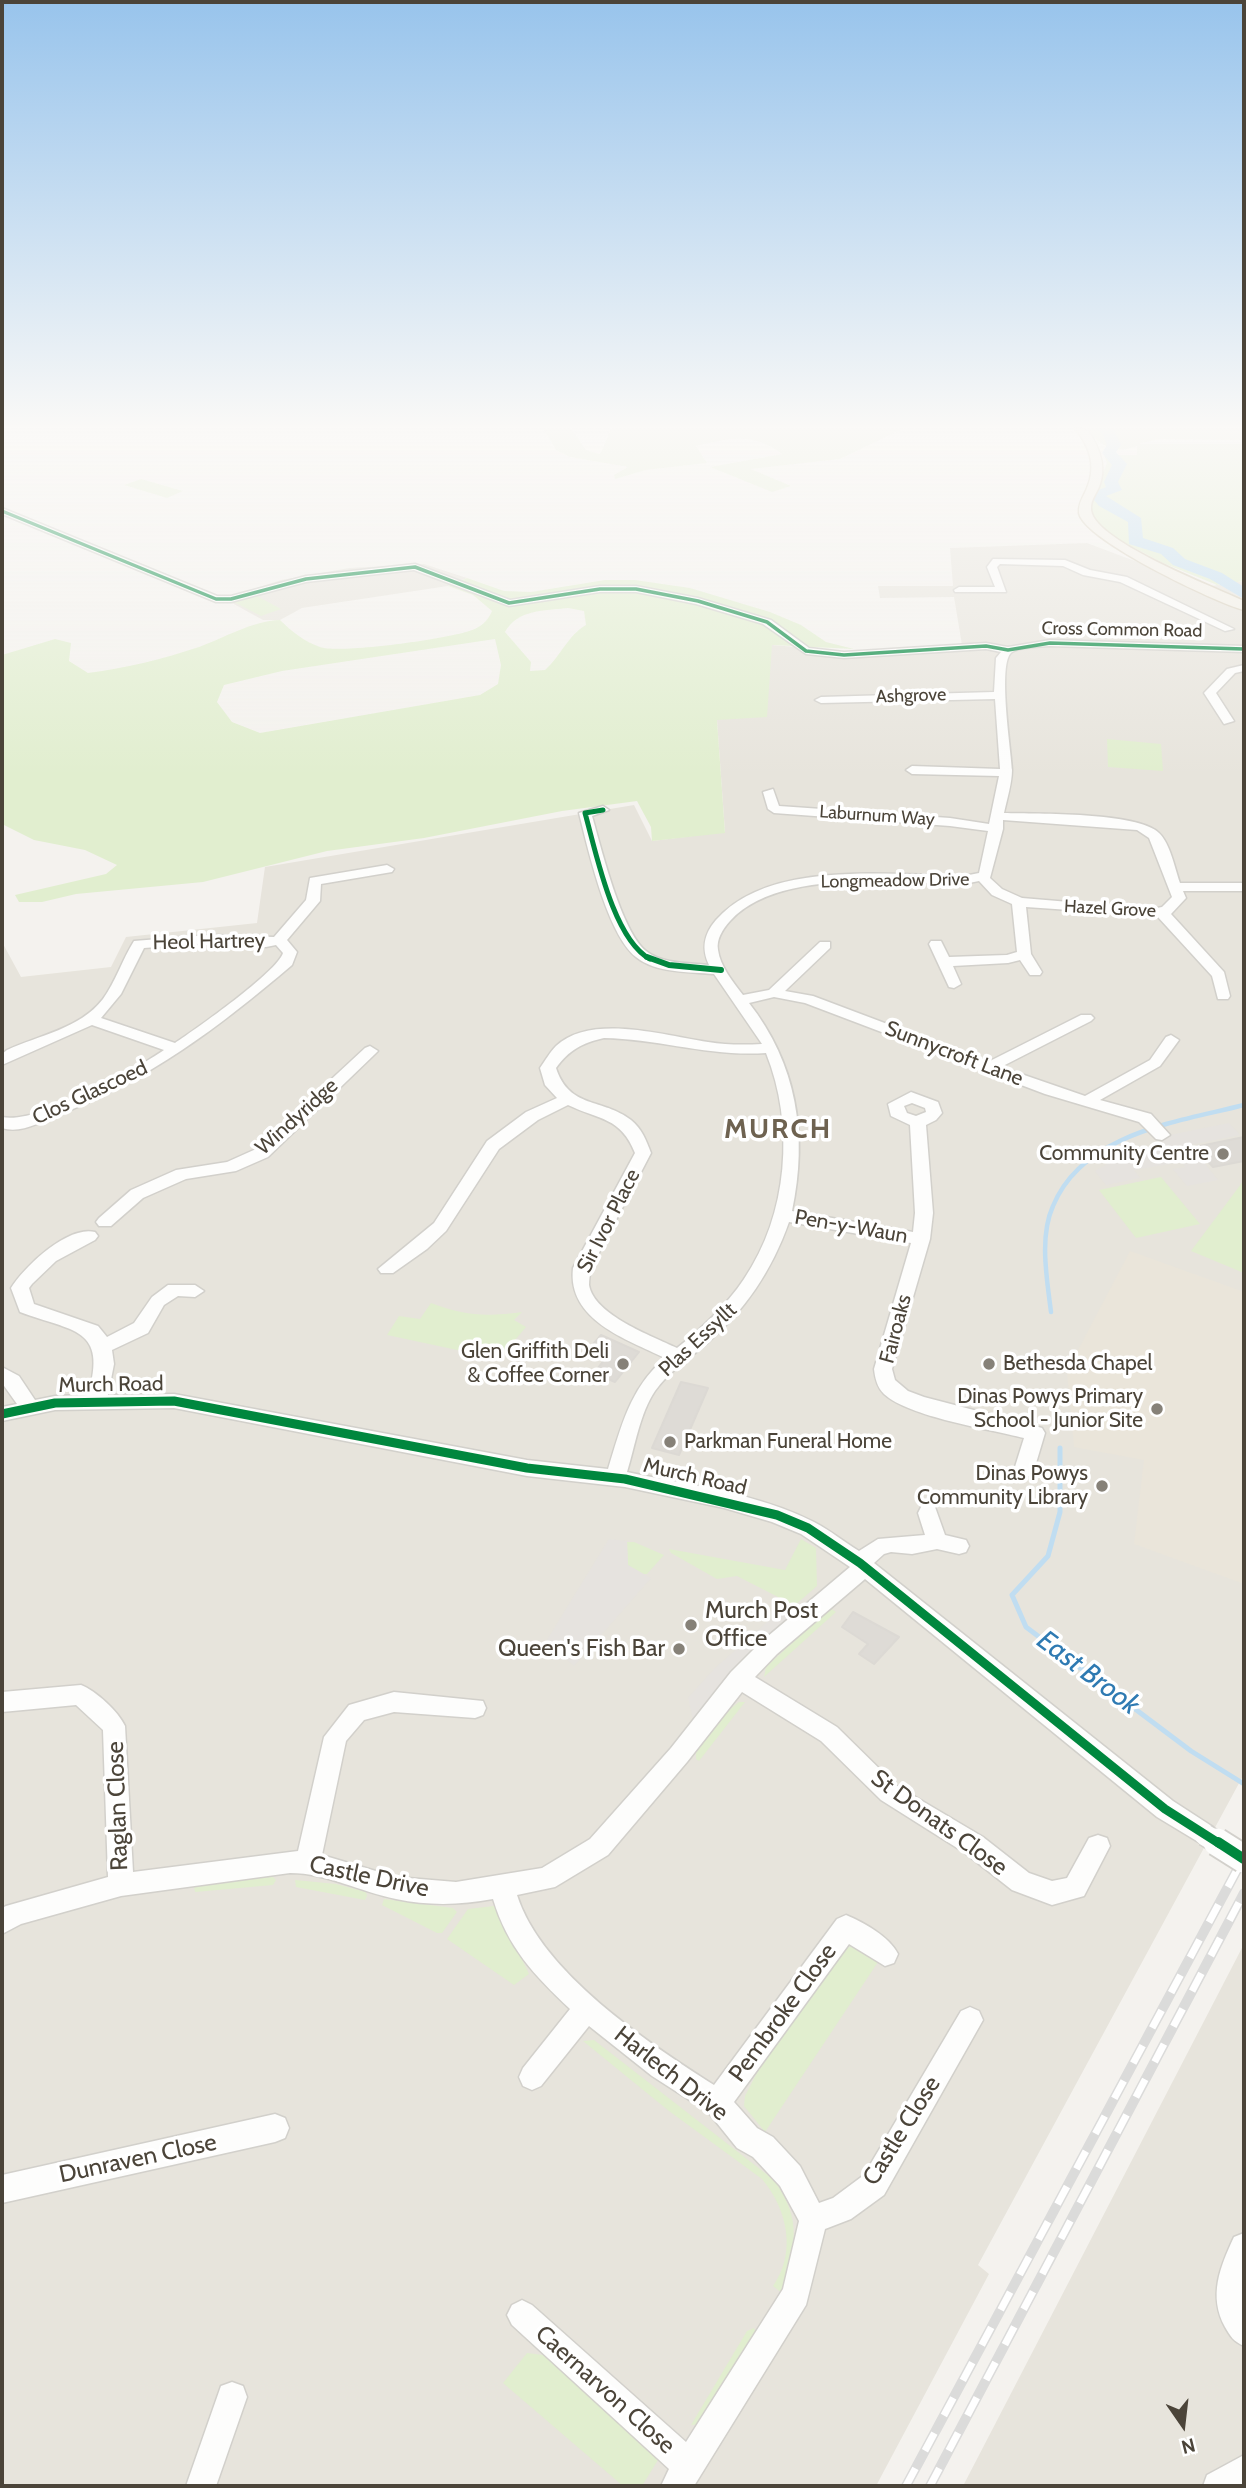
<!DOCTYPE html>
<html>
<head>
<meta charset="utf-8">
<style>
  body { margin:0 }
  #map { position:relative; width:1246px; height:2488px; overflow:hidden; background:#f4f2ee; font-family:Cabin,sans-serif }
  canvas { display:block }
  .frame { position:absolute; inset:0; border:4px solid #4b4439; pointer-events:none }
  .north { position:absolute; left:1148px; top:2390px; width:70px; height:70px; -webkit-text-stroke:5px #fff; paint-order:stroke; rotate:166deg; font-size:19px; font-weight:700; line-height:28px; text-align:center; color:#4b4439 }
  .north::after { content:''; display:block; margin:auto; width:24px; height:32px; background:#4b4439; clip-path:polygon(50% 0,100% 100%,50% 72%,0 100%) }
</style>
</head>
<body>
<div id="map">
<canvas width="1246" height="2488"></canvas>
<div class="frame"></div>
<div class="north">N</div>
</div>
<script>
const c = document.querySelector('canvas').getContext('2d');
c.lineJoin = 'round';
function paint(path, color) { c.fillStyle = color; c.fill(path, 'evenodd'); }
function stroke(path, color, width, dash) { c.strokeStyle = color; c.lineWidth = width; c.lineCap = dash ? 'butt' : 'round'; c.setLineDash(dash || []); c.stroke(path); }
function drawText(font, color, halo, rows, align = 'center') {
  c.font = font + ' Cabin,sans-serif'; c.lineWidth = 7; c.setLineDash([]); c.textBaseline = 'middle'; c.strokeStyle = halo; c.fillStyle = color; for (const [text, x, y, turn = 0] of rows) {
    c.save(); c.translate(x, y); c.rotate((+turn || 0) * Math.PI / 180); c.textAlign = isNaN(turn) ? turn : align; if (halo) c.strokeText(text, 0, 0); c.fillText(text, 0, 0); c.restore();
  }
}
const residential = new Path2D(`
  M 1087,543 L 1204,587 L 1244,581 L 1244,1774 L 978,2265 L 989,2274 L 876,2486 L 2,2486 L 2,942 L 21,977 L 111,967 L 126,937 L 257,923 L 265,867 L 634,805 L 652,841 L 725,832 L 717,720 L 772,645 L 845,651 L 962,645 L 954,597 L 880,598 L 878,586 L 953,586 L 950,548 Z
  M 424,564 L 467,578 L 448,586 L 302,608 L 280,620 L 263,620 L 230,602 L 238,594 L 281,580 L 349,568 Z
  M 1244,1944 L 1244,2486 L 963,2486 Z`);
const education = new Path2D(`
  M 1130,1251 L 1244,1292 L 1244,1584 L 1134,1544 L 1144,1460 L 1074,1447 L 1067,1371 Z`);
const green = new Path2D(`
  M 543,428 L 571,428 L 586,450 L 600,454 L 612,428 L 904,428 L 840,459 L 751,469 L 791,486 L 772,492 L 710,467 L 782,454 C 753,432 730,438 696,446 L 707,463 L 646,470 L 615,479 L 614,475 L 628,467 L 570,457 L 556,450 Z
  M 1084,428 L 1244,428 L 1244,440 L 1159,439 L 1138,444 L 1244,444 L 1244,581 L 1217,585 L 1163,563 L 1104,532 L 1087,510 L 1107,463 L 1104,455 L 1137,455 L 1137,446 C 1116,455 1099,445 1084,428 Z
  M 141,479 L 183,491 L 167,498 L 124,485 Z
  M 467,578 L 504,591 L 531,592 L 605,580 L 635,580 L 690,588 L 770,612 L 801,625 L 826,642 L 854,649 L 772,645 L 767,717 L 717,720 L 725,833 L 652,841 L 651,827 L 637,801 L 562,811 L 424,838 L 327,851 L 203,882 L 76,894 L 42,902 L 19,902 L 15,895 L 106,874 L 117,865 L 85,850 L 34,840 L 2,824 L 2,655 L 55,639 L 71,643 L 69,661 L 88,673 C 126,668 163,659 199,647 C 226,637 252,621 280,620 C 291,631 305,642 320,647 C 340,654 446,639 469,631 C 480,628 488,621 492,611 L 473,595 L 448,586 ZM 568,608 L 584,611 L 586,625 C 568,635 561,656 545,670 L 530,671 L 531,662 L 505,632 C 518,609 544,611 568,608 ZM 495,639 L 501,665 L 498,684 L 480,695 L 260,733 L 232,722 L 217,702 L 224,685 L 282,671 Z
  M 255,595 L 281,609 L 261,616 L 234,602 Z
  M 1107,739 L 1161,744 L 1163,771 L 1108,767 Z
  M 1161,1177 L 1200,1224 L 1136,1238 L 1099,1190 Z
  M 1244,1180 L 1244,1273 L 1191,1251 Z
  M 431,1303 C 467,1316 484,1317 522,1312 L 514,1320 L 526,1327 L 499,1359 L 387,1335 L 399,1316 L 420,1319 Z
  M 801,1539 L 816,1548 L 817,1586 L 794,1606 L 779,1604 L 782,1599 L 737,1576 L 717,1579 L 671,1553 L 669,1549 L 785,1570 Z
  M 627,1542 L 634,1542 L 664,1555 L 647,1574 L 640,1574 L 628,1565 Z
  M 830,1608 L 836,1612 L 764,1677 L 766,1667 Z
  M 739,1702 L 745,1702 L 699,1761 L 696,1759 L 696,1750 L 725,1713 Z
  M 273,1877 L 276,1880 L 273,1885 L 195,1892 L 194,1887 L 228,1879 Z
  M 295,1880 L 336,1884 L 366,1892 L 367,1896 L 365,1900 L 296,1887 Z
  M 384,1899 L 453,1908 L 457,1912 L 442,1933 L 437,1933 L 382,1905 Z
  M 494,1906 L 498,1908 L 529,1974 L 514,1985 L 447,1939 L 468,1909 Z
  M 848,1947 L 858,1947 L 878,1962 L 765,2132 L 744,2106 L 745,2096 L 760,2067 L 839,1953 Z
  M 594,2040 L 774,2180 C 804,2222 794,2247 782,2293 L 773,2286 C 797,2252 787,2209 762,2179 L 669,2111 L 583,2041 Z
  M 754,2328 L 758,2337 L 701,2424 L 691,2425 L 747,2331 Z
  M 527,2353 L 543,2355 L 651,2448 L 658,2460 L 642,2486 L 623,2486 L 503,2383 Z`);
const parking = new Path2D(`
  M 1229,1123 L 1240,1135 L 1190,1145 L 1218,1180 L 1187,1186 L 1173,1169 L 1185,1167 L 1182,1162 L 1134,1170 L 1140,1178 L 1106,1185 L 1095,1171 L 1124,1155 L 1166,1147 L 1160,1137 Z
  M 609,1539 L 627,1541 L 628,1565 L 651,1578 L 574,1666 L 547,1640 Z
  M 775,1615 L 797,1615 L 693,1719 L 688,1698 L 714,1669 Z`);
const streamFar1 = new Path2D(`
  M 1051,1312 C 1047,1279 1039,1237 1053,1206 C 1083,1133 1177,1122 1244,1105`);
const stream = new Path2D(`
  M 1060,1448 L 1060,1512 L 1048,1556 L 1012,1595 L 1026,1627 L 1191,1751 L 1244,1784`);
const river = new Path2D(`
  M 1095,428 L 1114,429 L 1121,445 L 1116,452 L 1127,464 L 1118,482 L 1122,490 L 1106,496 L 1141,518 L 1143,538 L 1173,548 L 1185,559 L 1222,573 L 1244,587 L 1244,599 L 1210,579 L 1173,565 L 1161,554 L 1129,544 L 1128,522 L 1099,506 L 1089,494 L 1106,487 L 1104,482 L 1112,465 L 1102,453 L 1107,445 L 1103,434 Z`);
const building = new Path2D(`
  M 1244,1137 L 1244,1161 L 1213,1167 L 1195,1147 Z
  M 601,1335 L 639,1352 L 615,1382 L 594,1373 L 608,1355 L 590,1348 Z
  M 681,1382 L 708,1388 L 679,1455 L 652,1448 Z
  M 853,1612 L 899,1637 L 874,1664 L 859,1654 L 868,1644 L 842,1627 Z`);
const minor = new Path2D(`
  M 2,508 L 217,596 L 231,596 L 306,576 L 415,564 L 510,600 L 600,586 L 636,586 L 698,598 L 771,620 L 809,648 L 844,652 L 986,643 L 1008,647 L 1050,640 L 1244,646 L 1244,652 L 1050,646 C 1039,647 1022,646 1012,652 C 997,662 1011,749 1012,770 C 1012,783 1007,799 1004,813 C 1037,814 1138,812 1159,833 C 1170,843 1175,869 1180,883 L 1244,883 L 1244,891 L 1183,891 L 1186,898 L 1171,914 L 1224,972 L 1230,996 L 1228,999 L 1218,999 L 1212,976 L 1157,916 L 1026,907 L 1031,954 L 1042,972 L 1040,975 L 1030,975 L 1020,960 L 1008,963 L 953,966 L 961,984 L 954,988 L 949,987 L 929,944 L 931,941 L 941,941 L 949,957 L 1007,955 L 1017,952 L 1012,904 L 992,895 L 979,881 L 964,884 C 898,883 778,868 730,921 C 723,929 716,939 718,950 C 720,966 733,982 743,995 L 769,990 L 820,942 L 830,942 L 830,948 L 785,991 L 813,996 L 988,1062 L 1081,1015 L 1091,1015 L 1094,1018 L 1091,1021 L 1001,1067 L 1085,1096 L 1150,1060 L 1166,1037 L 1171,1035 L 1179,1040 L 1160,1066 L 1100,1100 L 1151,1114 L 1170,1135 L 1162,1140 L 1156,1139 L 1139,1122 L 1045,1094 L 805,1003 L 774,997 L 749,1003 C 797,1064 808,1136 792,1211 L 913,1232 L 915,1213 L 910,1125 L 891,1116 L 888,1104 L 911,1092 L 938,1102 L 942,1113 L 936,1120 L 926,1125 L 933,1213 L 930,1239 L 892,1369 L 895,1380 L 908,1391 L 924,1397 L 1035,1426 L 1042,1428 L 1045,1433 L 1034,1470 L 1031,1475 L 1024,1478 L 1017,1475 L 1014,1470 L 1024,1438 C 989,1429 909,1417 884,1394 C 877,1387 875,1378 874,1369 L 911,1243 L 789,1222 C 772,1270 745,1311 706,1344 C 689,1359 668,1372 655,1391 C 640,1413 635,1446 627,1472 C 689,1485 757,1493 814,1522 C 830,1530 844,1542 859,1551 L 878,1539 L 925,1535 L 918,1513 L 921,1507 L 928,1505 L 935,1507 L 945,1535 L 966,1540 L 969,1546 L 966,1552 L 959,1554 L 937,1549 L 912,1554 L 891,1552 L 884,1554 L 874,1563 L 1173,1801 L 1213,1827 L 1217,1835 L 1213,1843 L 1205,1846 L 1157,1817 L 865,1579 L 777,1654 L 755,1677 L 837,1727 L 897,1786 L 983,1837 L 1029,1873 L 1052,1881 L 1067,1878 L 1089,1838 L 1098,1835 L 1107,1838 L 1110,1846 L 1084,1896 L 1052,1905 L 1012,1890 L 965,1853 L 881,1800 L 821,1741 L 742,1692 L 687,1762 L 608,1855 L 555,1887 L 517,1895 C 541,1972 648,2043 714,2085 L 837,1919 L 846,1915 C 863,1922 890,1937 898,1954 L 894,1963 L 885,1966 L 849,1944 L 734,2102 L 757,2128 L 773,2137 L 800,2166 L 819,2203 L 833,2198 L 864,2175 L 961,2011 L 970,2007 L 979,2011 L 983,2020 L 884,2195 L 851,2219 L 825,2229 L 806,2305 L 694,2486 L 661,2486 L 669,2469 L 512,2325 L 507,2315 L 512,2305 L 522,2300 L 532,2305 L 686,2442 L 783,2289 L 799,2221 L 780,2186 L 753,2157 L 737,2148 L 708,2112 L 652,2076 L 589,2026 L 541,2086 L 532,2090 L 523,2086 L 519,2077 L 523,2068 L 570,2009 C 534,1975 508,1948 493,1899 C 461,1905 429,1906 396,1899 C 360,1892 327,1873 290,1873 L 121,1896 L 21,1924 L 2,1934 L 2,1908 L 6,1906 L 108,1877 L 103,1730 L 76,1705 L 2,1712 L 2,1692 L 81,1685 C 96,1691 118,1711 125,1726 L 133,1872 L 298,1851 L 324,1737 L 349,1705 L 394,1692 L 483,1701 L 486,1708 L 483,1715 L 475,1718 L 394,1712 L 364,1720 L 346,1741 L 322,1855 L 396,1877 L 456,1882 L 542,1868 L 590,1839 L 671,1748 L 731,1672 L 761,1642 L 850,1567 L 801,1534 L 772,1522 L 724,1508 L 625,1487 L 527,1476 L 174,1408 L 55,1410 L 2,1421 L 2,1407 L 17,1404 L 2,1383 L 2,1367 L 19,1376 L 35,1400 L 55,1396 L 88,1395 C 108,1327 73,1332 20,1312 L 11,1288 C 24,1267 68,1225 95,1232 L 98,1236 L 95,1240 L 56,1261 L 32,1284 L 29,1288 L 34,1304 L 98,1326 L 107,1337 L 134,1323 L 152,1297 L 168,1285 L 195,1285 L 204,1291 L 195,1297 L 178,1296 L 164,1305 L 148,1333 L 112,1350 L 114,1364 L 108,1395 L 174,1394 L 527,1460 L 608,1469 C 621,1427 630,1388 665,1358 C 626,1339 567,1320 573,1268 L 635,1153 C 621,1117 599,1120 568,1105 L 538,1120 L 499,1149 L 446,1231 L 427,1249 L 393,1273 L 381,1273 L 378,1269 L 434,1223 L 487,1141 L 526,1112 L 557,1098 L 545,1085 L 540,1068 C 545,1061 550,1052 556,1046 C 592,1013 665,1036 708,1042 C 726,1045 744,1045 762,1044 L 714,974 C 690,972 655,973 636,957 C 607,934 588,849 579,813 L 603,806 L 609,810 L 592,816 C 601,847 621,931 646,951 C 662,964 689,963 709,965 C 701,948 704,934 716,920 C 769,859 890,875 964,876 L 979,873 L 988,831 L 950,826 L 774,813 L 768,809 L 763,792 L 773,789 L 779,806 L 950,818 L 989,824 L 999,776 L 912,774 L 906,770 L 912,766 L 1000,769 L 995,699 L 821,703 L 815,700 L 821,697 L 994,692 L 996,658 L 1001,652 L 986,649 L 844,658 L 806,654 L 763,624 L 696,604 L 636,592 L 600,592 L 509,606 L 414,570 L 306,582 L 231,602 L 216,602 L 2,514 ZM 1003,820 L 1137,830 L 1149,838 L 1172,897 L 1162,907 L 1152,909 L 1022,898 L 1002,889 L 990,878 L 1003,829 ZM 604,1038 C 659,1039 711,1057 766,1053 C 795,1125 788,1214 744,1279 C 726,1306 702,1328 677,1348 C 652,1336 594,1315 589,1285 C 589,1280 590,1273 591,1268 L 651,1153 C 646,1140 642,1129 631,1120 C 603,1098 569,1109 556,1068 C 569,1050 582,1043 604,1038 ZM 912,1103 L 925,1108 L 926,1112 L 916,1116 L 907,1113 L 904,1106 Z
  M 993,559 L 1065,560 L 1090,570 L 1127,577 L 1234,629 L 1225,631 L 1120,582 L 1083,575 L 1063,566 L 1000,564 L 997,567 L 1006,592 L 955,592 L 954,590 L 959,587 L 995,587 L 987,567 Z
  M 1244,665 L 1244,671 L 1235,673 L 1216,693 L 1234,721 L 1224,724 L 1204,693 L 1227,669 Z
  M 387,865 L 394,869 L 392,872 L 321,884 L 320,901 L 287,940 L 297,952 L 292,965 C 218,1028 149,1080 58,1115 C 40,1122 21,1134 2,1128 L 2,1117 C 37,1125 133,1071 164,1050 L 92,1025 L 2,1065 L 2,1054 L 7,1050 C 39,1035 80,1029 103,999 C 116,981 122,960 134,941 L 209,935 L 274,937 L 306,900 L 310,878 ZM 209,943 L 266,947 L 276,945 L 283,953 C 277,972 196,1029 175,1043 L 101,1018 L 121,994 L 144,948 Z
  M 370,1046 L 378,1051 L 375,1054 L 268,1157 L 236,1171 L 186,1179 L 143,1198 L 111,1226 L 99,1226 L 96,1222 L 99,1218 L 131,1190 L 176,1170 L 227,1162 L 256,1149 L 365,1048 Z
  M 275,2114 L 285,2118 L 289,2128 L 285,2138 L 275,2142 L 2,2203 L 2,2175 Z
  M 1244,2233 L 1244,2346 C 1233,2341 1231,2337 1225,2327 C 1208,2296 1220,2267 1234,2237 Z
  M 232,2382 L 243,2386 L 247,2397 L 216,2486 L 186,2486 L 221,2386 Z
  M 1244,2455 L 1244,2486 L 1203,2486 L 1207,2475 Z`);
const major = new Path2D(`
  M 1075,428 L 1088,431 C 1100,448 1107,467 1099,487 C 1096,494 1091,500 1091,507 C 1087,539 1217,588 1244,601 L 1244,610 C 1216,603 1084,540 1079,513 C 1078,503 1084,496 1087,488 C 1097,465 1089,446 1075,428 Z`);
const rail = new Path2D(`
  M 906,2486 L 1244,1857
  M 930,2486 L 1244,1893`);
const minorBridgeFar1 = new Path2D(`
  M 1205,1835 L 1220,1844`);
const minorBridge = new Path2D(`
  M 1217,1842 L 1244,1859`);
const cyclewayFar4 = new Path2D(`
  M 2,511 L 216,599 L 231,599 L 306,579 L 415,567 L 509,603 L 600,589 L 636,589 L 698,601 L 767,622 L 806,651 L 844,655 L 986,646 L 1008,650 L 1050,643 L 1244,649`);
const cyclewayFar3 = new Path2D(`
  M 603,810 L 585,813 C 596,852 613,939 650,959`);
const cyclewayFar2 = new Path2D(`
  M 647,957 L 669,965 L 721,970`);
const cyclewayFar1 = new Path2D(`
  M 2,1414 L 55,1403 L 174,1401 L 527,1468 L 625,1479 L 777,1515 L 808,1528 L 860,1563 L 1165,1809 L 1220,1844`);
const cycleway = new Path2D(`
  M 1218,1842 L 1244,1859`);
const markers = [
  [1223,1154,7,"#868178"],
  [623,1364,7,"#868178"],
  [989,1364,7,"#868178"],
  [1157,1409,7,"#868178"],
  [670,1442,7,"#868178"],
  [1102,1486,7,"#868178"],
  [691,1625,7,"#868178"],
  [679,1649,7,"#868178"]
];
const farStreetnames = [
  ["Cross Common Road",1122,630,1],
  ["Ashgrove",911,696,-2],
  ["Laburnum Way",877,816,4],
  ["Longmeadow Drive",895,881,-1],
  ["Hazel Grove",1110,909,3]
];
const streetNames = [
  ["Heol Hartrey",209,942,-1],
  ["Sunnycroft Lane",954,1054,21],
  ["Clos Glascoed",90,1093,-25],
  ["Windyridge",297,1117,-42],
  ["Sir Ivor Place",609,1221,-63],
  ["Pen-y-Waun",851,1227,10],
  ["Fairoaks",896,1329,-75],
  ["Plas Essyllt",698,1340,-43],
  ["Murch Road",111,1385,-1],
  ["Murch Road",695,1477,13]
];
const poiNames = [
  ["Community Centre",1209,1154],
  ["Glen Griffith Deli",609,1352],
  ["& Coffee Corner",609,1376],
  ["Bethesda Chapel",1003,1364,"left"],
  ["Dinas Powys Primary",1143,1397],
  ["School - Junior Site",1143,1421],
  ["Parkman Funeral Home",684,1442,"left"],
  ["Dinas Powys",1088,1474],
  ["Community Library",1088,1498]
];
const nearPoinames = [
  ["Murch Post",705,1611],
  ["Office",705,1639],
  ["Queen's Fish Bar",665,1649,"right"]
];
const nearStreetnames = [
  ["Raglan Close",118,1806,-92],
  ["St Donats Close",939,1823,36],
  ["Castle Drive",369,1877,12],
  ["Pembroke Close",783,2013,-54],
  ["Harlech Drive",671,2074,38],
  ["Castle Close",902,2131,-58],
  ["Dunraven Close",138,2159,-12],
  ["Caernarvon Close",605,2390,42]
];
const districtNames = [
  ["MURCH",778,1130]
];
const nearWaternames = [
  ["East Brook",1088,1673,37]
];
paint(residential, '#e7e4dc');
paint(education, '#eae5da');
paint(green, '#e1eecf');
paint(parking, '#e6e3df');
stroke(streamFar1, '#c0ddf1', 4.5);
stroke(stream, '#c0ddf1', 5);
paint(river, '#c0ddf1');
paint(building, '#dedbd6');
stroke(building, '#dcd9d4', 2);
stroke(minor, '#d2d0cb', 3);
stroke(major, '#d6cebb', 3);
paint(minor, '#fdfdfc');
paint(major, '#f2efe6');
stroke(rail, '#dbdbda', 10);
stroke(rail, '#fff', 7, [20]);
stroke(minorBridgeFar1, '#d2d0cb', 24, []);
stroke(minorBridge, '#d2d0cb', 31, []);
stroke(minorBridgeFar1, '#fdfdfc', 21);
stroke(minorBridge, '#fdfdfc', 27);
stroke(cyclewayFar4, '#00873e', 3.5);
stroke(cyclewayFar3, '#00873e', 5);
stroke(cyclewayFar2, '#00873e', 6);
stroke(cyclewayFar1, '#00873e', 9);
stroke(cycleway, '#00873e', 10);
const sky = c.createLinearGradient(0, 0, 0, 776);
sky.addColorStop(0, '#98c4ec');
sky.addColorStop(0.55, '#faf9f7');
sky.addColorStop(1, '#faf9f700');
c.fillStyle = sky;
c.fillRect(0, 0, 1246, 776);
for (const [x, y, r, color] of markers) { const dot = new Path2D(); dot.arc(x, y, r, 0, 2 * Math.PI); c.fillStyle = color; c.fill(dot); stroke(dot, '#fff', 2.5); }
drawText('18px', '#4b4439', '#fff', farStreetnames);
drawText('21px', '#4b4439', '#fff', streetNames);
drawText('21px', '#4b4439', '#fff', poiNames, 'right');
drawText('24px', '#4b4439', '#fff', nearPoinames, 'left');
drawText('24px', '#4b4439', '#fff', nearStreetnames);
c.letterSpacing = '2px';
drawText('bold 28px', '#6e6250', '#fff', districtNames);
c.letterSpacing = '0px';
drawText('italic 28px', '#2e7ab2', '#fff', nearWaternames);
</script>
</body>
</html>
